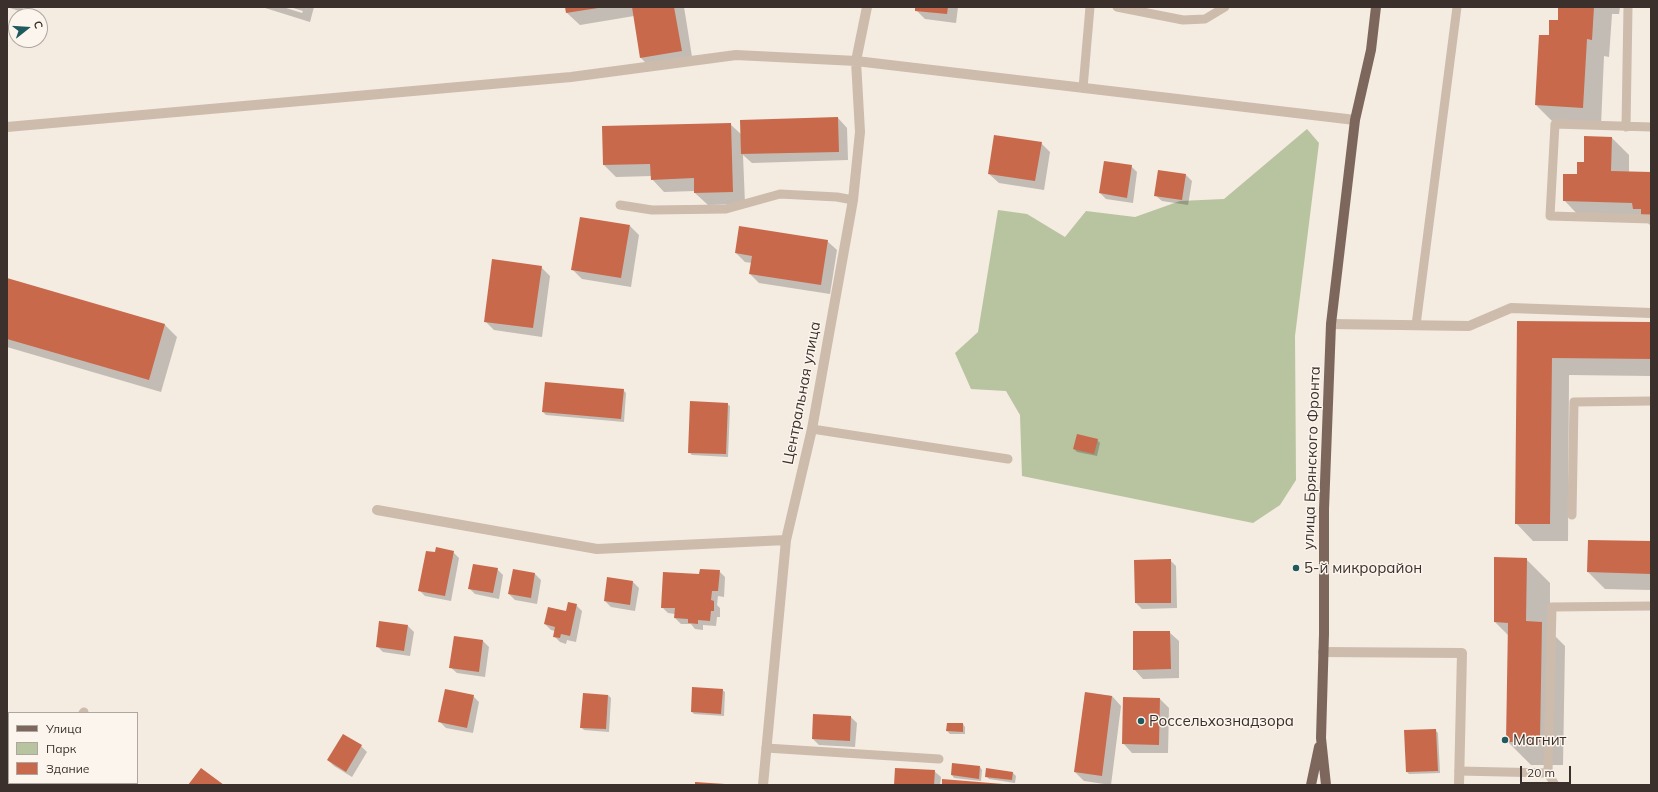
<!DOCTYPE html>
<html>
<head>
<meta charset="utf-8">
<style>
  body { margin:0 }
  #map { position:relative; width:1658px; height:792px; overflow:hidden; background:#f4ebe1; font-family:Mulish,sans-serif }
  canvas { display:block }
  .frame { position:absolute; inset:0; border:8px solid #3b302b; pointer-events:none }
  .legend { position:absolute; left:8px; top:712px; width:130px; height:72px; box-sizing:border-box; background:#fbf5ee; border:1px solid #aea6a0; margin:0; padding:5px 7px; list-style:none; font-size:12px; color:#3b302b }
  .legend li { display:flex; align-items:center; gap:8px; height:20px }
  .legend b { width:20px; border:1px solid #aea6a0 }
  .north { position:absolute; left:8px; top:8px; width:40px; height:40px; box-sizing:border-box; background:#fbf5ee; border:1px solid #aea6a0; border-radius:50%; rotate:73deg; font-size:11px; font-weight:700; line-height:16px; text-align:center; color:#3b302b }
  .north::after { content:''; display:block; margin:auto; width:14px; height:18px; background:#1f5a5e; clip-path:polygon(50% 0,100% 100%,50% 72%,0 100%) }
  .scale { position:absolute; left:1520px; top:766px; width:51px; height:18px; box-sizing:border-box; border:2px solid #3b302b; border-top:0; padding-left:5px; font-size:12px; line-height:14px; white-space:nowrap; color:#3b302b; -webkit-text-stroke:3px #fbf5ee; paint-order:stroke }
</style>
</head>
<body>
<div id="map">
<canvas width="1658" height="792"></canvas>
<div class="frame"></div>
<ul class="legend">
<li><b style="height:5px;background:#7d675c"></b>Улица</li>
<li><b style="height:11px;background:#b8c4a0"></b>Парк</li>
<li><b style="height:11px;background:#c8694b"></b>Здание</li>
</ul>
<div class="north">С</div>
<div class="scale">20 m</div>
</div>
<script>
const c = document.querySelector('canvas').getContext('2d');
c.lineJoin = 'round';
function paint(path, color) { c.fillStyle = color; c.fill(path, 'evenodd'); }
function stroke(path, color, width, dash) { c.strokeStyle = color; c.lineWidth = width; c.lineCap = dash ? 'butt' : 'round'; c.setLineDash(dash || []); c.stroke(path); }
function drawText(font, color, halo, rows, align = 'center') {
  c.font = font + ' Mulish,sans-serif'; c.lineWidth = 3; c.setLineDash([]); c.textBaseline = 'middle'; c.strokeStyle = halo; c.fillStyle = color; for (const [text, x, y, turn = 0] of rows) {
    c.save(); c.translate(x, y); c.rotate((+turn || 0) * Math.PI / 180); c.textAlign = isNaN(turn) ? turn : align; if (halo) c.strokeText(text, 0, 0); c.fillText(text, 0, 0); c.restore();
  }
}
const green = new Path2D(`
  M 1307,129 L 1319,143 L 1295,336 L 1296,480 L 1280,505 L 1253,523 L 1022,476 L 1020,415 L 1006,391 L 971,389 L 955,353 L 978,332 L 998,210 L 1027,214 L 1065,237 L 1086,211 L 1135,217 L 1180,201 L 1224,199 Z`);
const shadow = new Path2D(`
  M 7,7 L 23,7 L 22,12 Z
  M 262,7 L 283,7 L 302,13 L 303,11 L 290,7 L 314,7 L 310,22 Z
  M 566,7 L 684,7 L 693,63 L 653,70 L 641,58 L 634,16 L 580,25 L 567,13 Z
  M 916,7 L 958,7 L 956,23 L 925,19 L 916,10 Z
  M 1559,7 L 1620,7 L 1619,14 L 1612,14 L 1609,57 L 1604,56 L 1601,125 L 1554,123 L 1536,105 L 1540,36 L 1550,36 L 1559,21 Z
  M 838,118 L 847,128 L 848,160 L 752,163 L 743,155 L 745,204 L 708,205 L 695,193 L 695,191 L 664,192 L 652,179 L 652,176 L 616,177 L 604,165 L 730,124 L 742,135 Z
  M 1612,138 L 1629,155 L 1629,173 L 1651,173 L 1651,226 L 1645,220 L 1581,218 L 1564,200 L 1585,163 Z
  M 1041,143 L 1050,152 L 1044,190 L 999,183 L 989,174 Z
  M 1131,166 L 1137,172 L 1133,203 L 1106,199 L 1100,193 Z
  M 1186,175 L 1192,181 L 1188,205 L 1162,201 L 1155,195 Z
  M 630,226 L 639,235 L 631,287 L 582,279 L 572,269 Z
  M 827,241 L 837,250 L 830,294 L 759,283 L 750,274 L 752,263 L 745,262 L 736,253 Z
  M 541,267 L 550,276 L 542,337 L 494,330 L 485,321 Z
  M 7,279 L 165,325 L 177,337 L 161,392 L 7,347 Z
  M 1518,322 L 1651,323 L 1651,376 L 1569,375 L 1568,541 L 1533,541 L 1516,523 Z
  M 623,390 L 626,393 L 624,422 L 546,415 L 543,412 Z
  M 727,404 L 730,406 L 728,457 L 692,455 L 689,452 Z
  M 1097,440 L 1100,443 L 1097,456 L 1077,452 L 1074,449 Z
  M 1651,542 L 1651,590 L 1605,589 L 1588,572 Z
  M 453,552 L 459,558 L 451,601 L 425,596 L 419,590 Z
  M 1526,559 L 1550,583 L 1550,631 L 1565,646 L 1563,765 L 1531,765 L 1507,741 L 1509,636 L 1495,622 Z
  M 1170,560 L 1176,566 L 1177,608 L 1142,609 L 1136,603 Z
  M 497,569 L 503,575 L 499,599 L 475,594 L 469,588 Z
  M 719,571 L 725,577 L 724,597 L 718,596 L 717,605 L 720,608 L 720,617 L 717,617 L 716,626 L 703,625 L 703,630 L 695,629 L 691,624 L 681,624 L 675,618 L 675,614 L 668,613 L 662,607 L 700,575 Z
  M 535,574 L 541,580 L 537,604 L 515,600 L 509,594 Z
  M 633,582 L 639,588 L 635,611 L 611,607 L 605,601 Z
  M 576,605 L 582,611 L 576,642 L 567,640 L 566,644 L 560,642 L 554,636 L 555,631 L 551,630 L 545,624 L 567,612 Z
  M 408,626 L 414,632 L 410,656 L 383,652 L 377,646 Z
  M 1169,632 L 1179,641 L 1179,678 L 1143,679 L 1134,669 Z
  M 455,637 L 483,641 L 489,647 L 485,677 L 457,673 L 450,667 Z
  M 722,690 L 725,692 L 724,716 L 694,714 L 692,712 Z
  M 1085,693 L 1112,696 L 1121,706 L 1111,785 L 1084,781 L 1075,772 Z
  M 608,695 L 611,698 L 609,732 L 584,730 L 581,727 Z
  M 473,696 L 479,702 L 473,733 L 446,728 L 440,722 Z
  M 1160,699 L 1169,708 L 1168,753 L 1132,753 L 1123,743 Z
  M 851,717 L 857,723 L 855,747 L 819,745 L 813,739 Z
  M 963,724 L 965,727 L 965,734 L 950,734 L 947,731 Z
  M 1435,730 L 1438,733 L 1440,773 L 1409,774 L 1407,772 Z
  M 361,746 L 367,752 L 352,777 L 334,766 L 328,760 Z
  M 980,767 L 982,770 L 981,781 L 954,778 L 952,775 Z
  M 987,770 L 1013,773 L 1016,776 L 1015,783 L 989,779 L 986,776 Z
  M 934,771 L 941,777 L 940,785 L 895,785 Z`);
const building = new Path2D(`
  M 565,7 L 598,7 L 598,8 L 566,13 Z
  M 632,7 L 674,7 L 682,51 L 640,58 Z
  M 915,7 L 948,7 L 947,14 L 915,11 Z
  M 1558,7 L 1594,7 L 1592,40 L 1587,39 L 1583,108 L 1535,105 L 1539,35 L 1549,35 L 1549,20 L 1558,20 Z
  M 838,117 L 839,152 L 741,154 L 740,120 Z
  M 731,123 L 733,192 L 694,193 L 694,178 L 651,180 L 650,164 L 603,165 L 602,126 Z
  M 994,135 L 1042,142 L 1035,181 L 988,174 Z
  M 1584,136 L 1612,137 L 1611,171 L 1651,172 L 1651,217 L 1641,217 L 1641,209 L 1633,209 L 1632,203 L 1563,201 L 1563,174 L 1577,174 L 1577,162 L 1584,162 Z
  M 1104,161 L 1132,165 L 1127,198 L 1099,193 Z
  M 1158,170 L 1186,174 L 1182,200 L 1154,196 Z
  M 580,217 L 630,225 L 621,278 L 571,270 Z
  M 739,226 L 828,240 L 821,285 L 749,274 L 752,256 L 735,253 Z
  M 492,259 L 542,266 L 533,328 L 484,322 Z
  M 7,278 L 165,324 L 149,380 L 7,339 Z
  M 1517,321 L 1651,322 L 1651,359 L 1552,358 L 1550,524 L 1515,524 Z
  M 545,382 L 624,389 L 621,419 L 542,412 Z
  M 690,401 L 728,403 L 726,454 L 688,453 Z
  M 1077,434 L 1098,439 L 1094,454 L 1073,449 Z
  M 1588,540 L 1651,541 L 1651,574 L 1587,572 Z
  M 436,547 L 454,551 L 445,596 L 418,591 L 426,551 L 435,552 Z
  M 1494,557 L 1527,558 L 1526,621 L 1542,622 L 1540,742 L 1506,742 L 1508,623 L 1494,622 Z
  M 1171,559 L 1171,603 L 1135,603 L 1134,560 Z
  M 473,564 L 498,568 L 493,593 L 468,589 Z
  M 513,569 L 535,573 L 531,598 L 508,594 Z
  M 700,569 L 720,570 L 718,591 L 712,591 L 711,600 L 714,601 L 714,611 L 711,611 L 710,621 L 698,620 L 698,624 L 688,623 L 688,619 L 674,618 L 675,608 L 661,608 L 663,572 L 699,574 Z
  M 607,577 L 633,581 L 630,605 L 604,601 Z
  M 568,602 L 577,604 L 570,636 L 561,634 L 560,638 L 553,637 L 555,627 L 544,624 L 548,607 L 566,611 Z
  M 379,621 L 408,625 L 404,651 L 376,647 Z
  M 1133,631 L 1170,631 L 1171,669 L 1133,670 Z
  M 454,636 L 483,640 L 479,672 L 449,668 Z
  M 692,687 L 723,689 L 721,714 L 691,712 Z
  M 445,689 L 474,695 L 467,728 L 438,722 Z
  M 1085,692 L 1112,696 L 1102,776 L 1074,772 Z
  M 583,693 L 608,695 L 606,729 L 580,728 Z
  M 1123,697 L 1160,698 L 1159,745 L 1122,744 Z
  M 813,714 L 851,716 L 850,741 L 812,739 Z
  M 947,723 L 963,723 L 963,732 L 946,731 Z
  M 1436,729 L 1438,771 L 1406,772 L 1404,730 Z
  M 343,734 L 362,745 L 346,772 L 327,760 Z
  M 952,763 L 980,766 L 979,779 L 951,775 Z
  M 201,768 L 224,785 L 188,785 Z
  M 895,768 L 935,770 L 934,785 L 894,785 Z
  M 986,768 L 1013,772 L 1012,780 L 985,777 Z
  M 942,779 L 1003,784 L 1003,785 L 942,785 Z
  M 695,782 L 725,784 L 725,785 L 695,785 Z`);
const service = new Path2D(`
  M 1117,7 L 1183,20 L 1205,19 L 1225,7
  M 1083,88 L 1090,7
  M 1626,127 L 1628,7
  M 1651,127 L 1555,124 L 1550,216 L 1651,219
  M 620,205 L 652,210 L 726,209 L 780,194 L 837,197 L 853,200
  M 1416,325 L 1457,7
  M 812,429 L 1008,459
  M 1572,515 L 1574,402 L 1651,401
  M 83,713 L 84,712
  M 766,748 L 939,759
  M 1459,771 L 1548,773 L 1555,785
  M 1548,773 L 1552,607 L 1651,606
  M 61,785 L 62,783`);
const minor = new Path2D(`
  M 7,127 L 571,77 L 736,55 L 856,61 L 1355,120
  M 1331,324 L 1469,326 L 1511,308 L 1651,313
  M 377,510 L 597,549 L 786,540
  M 1323,652 L 1462,653 L 1459,785
  M 763,785 L 786,540 L 812,429 L 853,200 L 860,132 L 856,61 L 867,7`);
const primary = new Path2D(`
  M 1311,785 L 1319,747
  M 1326,785 L 1321,738 L 1324,634 L 1324,509 L 1331,324 L 1355,120 L 1371,50 L 1376,7`);
const markers = [
  [1296,568,4,"#1f5a5e"],
  [1141,721,4,"#1f5a5e"],
  [1505,740,4,"#1f5a5e"]
];
const streetNames = [
  ["Центральная улица",802,393,-79],
  ["улица Брянского Фронта",1312,458,-88]
];
const poiNames = [
  ["5-й микрорайон",1304,568],
  ["Россельхознадзора",1149,721],
  ["Магнит",1513,740]
];
paint(green, '#b8c4a0');
paint(shadow, '#0003');
paint(building, '#c8694b');
stroke(service, '#cdbbac', 9);
stroke(minor, '#cdbbac', 10);
stroke(primary, '#7d675c', 10);
for (const [x, y, r, color] of markers) { const dot = new Path2D(); dot.arc(x, y, r, 0, 2 * Math.PI); c.fillStyle = color; c.fill(dot); stroke(dot, '#fbf5ee', 1.5); }
drawText('15px', '#3b302b', '#fbf5ee', streetNames);
drawText('15px', '#3b302b', '#fbf5ee', poiNames, 'left');
</script>
</body>
</html>
